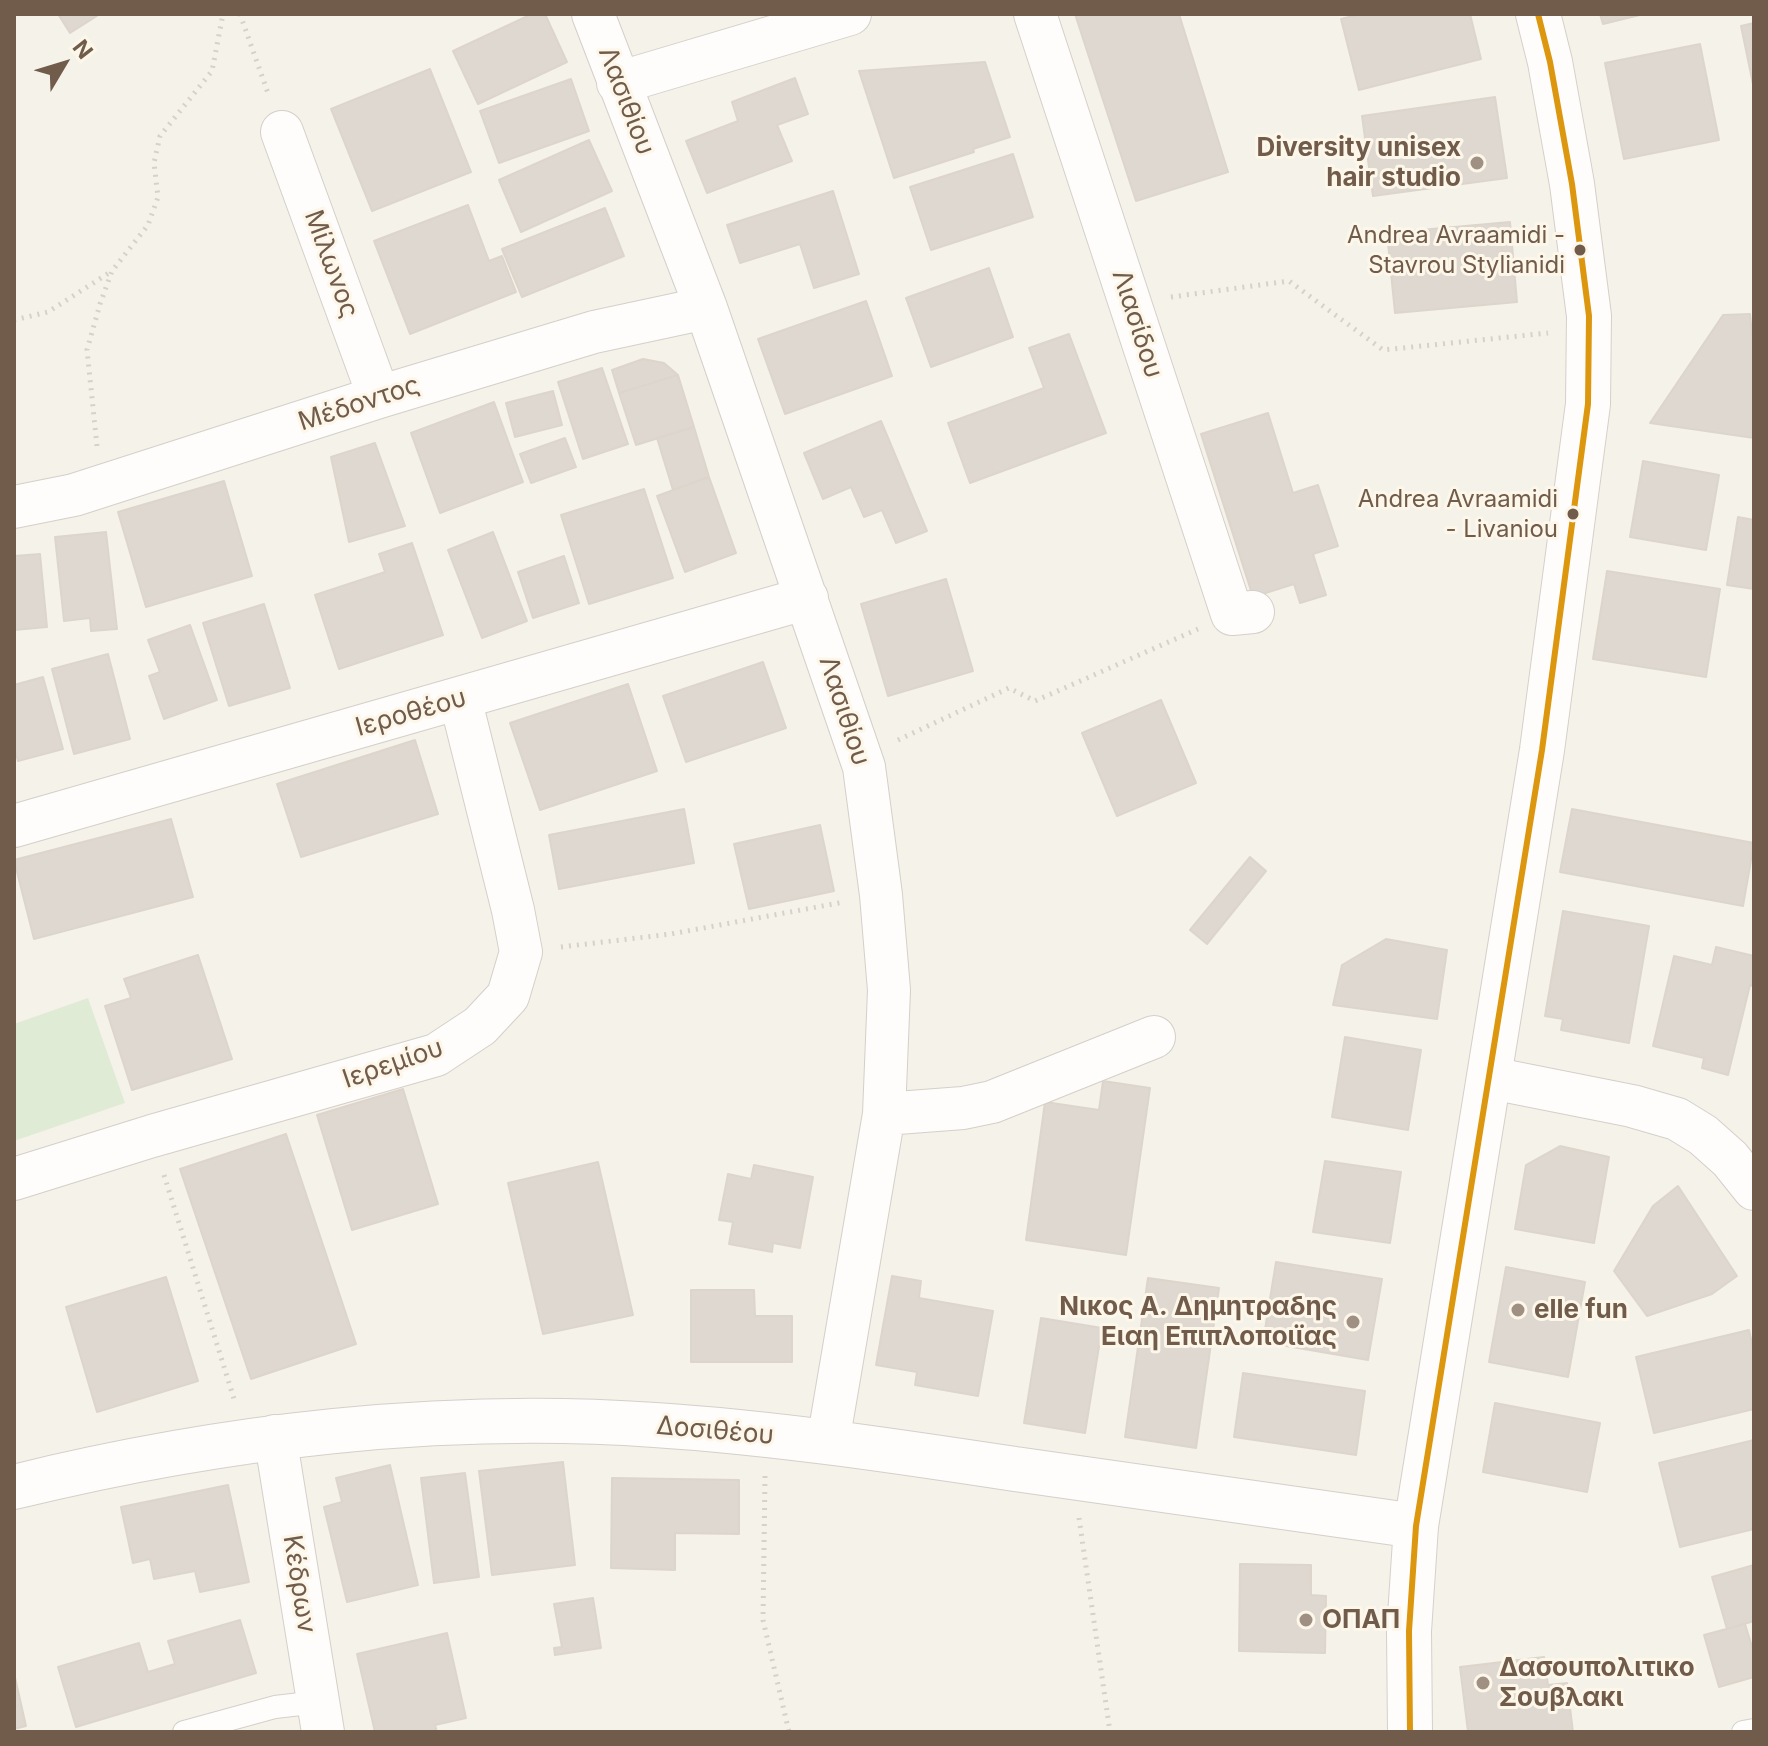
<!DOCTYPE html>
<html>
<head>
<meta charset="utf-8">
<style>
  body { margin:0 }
  #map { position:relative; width:1768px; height:1746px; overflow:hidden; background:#f5f2ea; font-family:Inter,sans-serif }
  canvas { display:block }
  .frame { position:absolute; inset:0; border:16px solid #715c4c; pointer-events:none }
  .north { position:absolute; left:24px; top:24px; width:80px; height:80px; -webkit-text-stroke:6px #fdf7ea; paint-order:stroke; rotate:52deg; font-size:22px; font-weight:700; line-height:32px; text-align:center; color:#715c4c }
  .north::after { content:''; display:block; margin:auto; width:28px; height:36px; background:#715c4c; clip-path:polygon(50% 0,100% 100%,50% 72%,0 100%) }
</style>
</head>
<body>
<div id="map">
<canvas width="1768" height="1746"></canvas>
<div class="frame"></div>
<div class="north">N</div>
</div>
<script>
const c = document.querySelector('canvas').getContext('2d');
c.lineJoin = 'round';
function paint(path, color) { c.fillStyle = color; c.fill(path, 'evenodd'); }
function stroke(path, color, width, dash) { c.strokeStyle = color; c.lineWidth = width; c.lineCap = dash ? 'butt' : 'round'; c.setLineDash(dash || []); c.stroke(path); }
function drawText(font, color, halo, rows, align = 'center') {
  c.font = font + ' Inter,sans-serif'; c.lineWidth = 6; c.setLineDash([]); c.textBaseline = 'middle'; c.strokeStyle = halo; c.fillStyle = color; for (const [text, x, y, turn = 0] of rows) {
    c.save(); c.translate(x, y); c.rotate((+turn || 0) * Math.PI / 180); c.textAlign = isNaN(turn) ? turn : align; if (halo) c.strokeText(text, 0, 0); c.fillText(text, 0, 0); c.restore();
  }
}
const green = new Path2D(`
  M 88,998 L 125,1103 L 14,1141 L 14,1024 Z`);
const building = new Path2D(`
  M 58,14 L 100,14 L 70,33 Z
  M 532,14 L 545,14 L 567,62 L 478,104 L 453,51 Z
  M 1075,14 L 1179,14 L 1228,172 L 1136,201 Z
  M 1361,14 L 1470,14 L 1481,59 L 1359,90 L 1341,19 Z
  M 1600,14 L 1644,14 L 1603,24 Z
  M 1754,23 L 1754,89 L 1741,26 Z
  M 1700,44 L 1719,140 L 1624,159 L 1605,63 Z
  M 985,62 L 1010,137 L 973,149 L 974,152 L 894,178 L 859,71 Z
  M 430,69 L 471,172 L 372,211 L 331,109 Z
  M 795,78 L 808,114 L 777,125 L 792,161 L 707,193 L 686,141 L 738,121 L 732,102 Z
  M 571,79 L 589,131 L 499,163 L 480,111 Z
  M 1495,97 L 1507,178 L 1373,196 L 1362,116 Z
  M 589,140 L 612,191 L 521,232 L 499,180 Z
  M 1013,154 L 1033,217 L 931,250 L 910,187 Z
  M 833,191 L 859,274 L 814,288 L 800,244 L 740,263 L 727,225 Z
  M 468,205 L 489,261 L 502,256 L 516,292 L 410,334 L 374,241 Z
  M 605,208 L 624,256 L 522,297 L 502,249 Z
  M 1510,222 L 1517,302 L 1395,313 L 1387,233 Z
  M 989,268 L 1013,337 L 931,367 L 906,298 Z
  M 866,301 L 892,376 L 785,414 L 758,339 Z
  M 1750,314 L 1754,352 L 1754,438 L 1650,423 L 1723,315 Z
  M 1069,334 L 1106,433 L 970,483 L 948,423 L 1044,388 L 1029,348 Z
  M 643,359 L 664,363 L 678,375 L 619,393 L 612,370 Z
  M 602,368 L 628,444 L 583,459 L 558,382 Z
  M 678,375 L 694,427 L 636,445 L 619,393 Z
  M 553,391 L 562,425 L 515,437 L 506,403 Z
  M 494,402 L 523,482 L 440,513 L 411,433 Z
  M 1268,413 L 1293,493 L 1318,485 L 1338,546 L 1313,554 L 1326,595 L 1300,603 L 1294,584 L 1253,597 L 1201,434 Z
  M 881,421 L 927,531 L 896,543 L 882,510 L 864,517 L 851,487 L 823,499 L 804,453 Z
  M 694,427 L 709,477 L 673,490 L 657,438 Z
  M 565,438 L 576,467 L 531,483 L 520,454 Z
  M 375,443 L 405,526 L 349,542 L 331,457 Z
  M 1643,461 L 1719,475 L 1706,550 L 1630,537 Z
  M 709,477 L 736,553 L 685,572 L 657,496 Z
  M 224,481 L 252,576 L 146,607 L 118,512 Z
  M 644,489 L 673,578 L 589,604 L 561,515 Z
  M 1738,517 L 1754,520 L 1754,589 L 1727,585 Z
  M 106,532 L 117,629 L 91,631 L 90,618 L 64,621 L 55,537 Z
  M 493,532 L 527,621 L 482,638 L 448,550 Z
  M 412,543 L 443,635 L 339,669 L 315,595 L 385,572 L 379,554 Z
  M 40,554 L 47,627 L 14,630 L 14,556 Z
  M 564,556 L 579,603 L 533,618 L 518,572 Z
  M 1607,571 L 1720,589 L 1706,677 L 1593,659 Z
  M 946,579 L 973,671 L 888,696 L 861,604 Z
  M 264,604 L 290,688 L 229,706 L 203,623 Z
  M 190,625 L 217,700 L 164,719 L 149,676 L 160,672 L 148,640 Z
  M 108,654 L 130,739 L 74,754 L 52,669 Z
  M 763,662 L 786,728 L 686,762 L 663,696 Z
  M 43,677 L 63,749 L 18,761 L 14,748 L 14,685 Z
  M 628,684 L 657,771 L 540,810 L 510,723 Z
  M 1161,700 L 1196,783 L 1117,816 L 1082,733 Z
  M 415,740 L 438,814 L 301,857 L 277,784 Z
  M 684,809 L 694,863 L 559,889 L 549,835 Z
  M 1572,809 L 1754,843 L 1743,906 L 1560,872 Z
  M 171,819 L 193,897 L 34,939 L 14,860 Z
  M 820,825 L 834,891 L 749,909 L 734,844 Z
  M 1250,857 L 1266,871 L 1207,944 L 1190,930 Z
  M 1563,911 L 1649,926 L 1629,1043 L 1561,1030 L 1563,1019 L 1545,1016 Z
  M 1386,939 L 1447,950 L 1437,1019 L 1333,1005 L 1342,965 Z
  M 1716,947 L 1754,956 L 1754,982 L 1753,986 L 1750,985 L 1728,1075 L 1702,1068 L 1704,1058 L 1653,1046 L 1674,956 L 1712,965 Z
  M 198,955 L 232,1059 L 132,1090 L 105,1006 L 131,998 L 124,979 Z
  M 1345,1037 L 1421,1050 L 1408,1130 L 1332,1117 Z
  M 1103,1081 L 1150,1088 L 1126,1255 L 1026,1240 L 1045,1102 L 1099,1110 Z
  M 403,1089 L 438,1204 L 352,1230 L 317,1115 Z
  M 286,1134 L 356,1344 L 251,1379 L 180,1169 Z
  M 1560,1146 L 1609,1157 L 1594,1243 L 1515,1229 L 1526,1165 Z
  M 1325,1161 L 1401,1172 L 1390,1243 L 1313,1232 Z
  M 598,1162 L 633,1315 L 543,1334 L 508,1183 Z
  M 754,1165 L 813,1177 L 800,1248 L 773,1243 L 772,1252 L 729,1244 L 733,1222 L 719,1220 L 728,1174 L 751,1179 Z
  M 1678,1186 L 1737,1276 L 1712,1294 L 1647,1316 L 1614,1271 L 1653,1206 Z
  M 1276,1262 L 1382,1279 L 1368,1360 L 1263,1342 Z
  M 1506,1267 L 1585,1282 L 1568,1377 L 1489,1362 Z
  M 892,1276 L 921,1281 L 919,1298 L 993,1311 L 978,1396 L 915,1385 L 917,1372 L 876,1365 Z
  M 166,1277 L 198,1381 L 97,1412 L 66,1307 Z
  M 1148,1278 L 1219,1288 L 1196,1448 L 1125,1437 Z
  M 691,1290 L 754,1290 L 755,1316 L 792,1316 L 792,1362 L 691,1362 Z
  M 1041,1318 L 1102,1328 L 1085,1433 L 1024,1423 Z
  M 1749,1330 L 1754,1353 L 1754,1409 L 1654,1433 L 1636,1357 Z
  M 1243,1373 L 1365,1391 L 1356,1455 L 1234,1437 Z
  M 1495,1403 L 1600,1423 L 1587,1492 L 1483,1472 Z
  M 1754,1440 L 1754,1529 L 1680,1547 L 1659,1463 Z
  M 563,1462 L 575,1565 L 492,1575 L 479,1471 Z
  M 390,1465 L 418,1585 L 347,1602 L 324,1507 L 342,1502 L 336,1478 Z
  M 465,1473 L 479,1577 L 434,1583 L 421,1478 Z
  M 612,1478 L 739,1480 L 739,1534 L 675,1533 L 675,1570 L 611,1568 Z
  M 228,1485 L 249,1582 L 200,1592 L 195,1571 L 154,1579 L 150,1559 L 133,1563 L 121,1507 Z
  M 1240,1564 L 1311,1565 L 1311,1595 L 1326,1596 L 1325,1653 L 1239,1651 Z
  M 1754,1565 L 1754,1621 L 1727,1629 L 1712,1577 Z
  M 593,1598 L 601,1648 L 555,1655 L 554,1648 L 562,1647 L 554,1604 Z
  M 240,1620 L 256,1673 L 76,1727 L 58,1667 L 139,1643 L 148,1672 L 175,1664 L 168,1641 Z
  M 1745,1624 L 1754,1653 L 1754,1677 L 1719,1687 L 1704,1635 Z
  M 447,1633 L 466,1718 L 435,1725 L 437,1732 L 375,1732 L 357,1654 Z
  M 1544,1657 L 1548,1685 L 1567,1683 L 1573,1732 L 1468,1732 L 1460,1667 Z
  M 14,1673 L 26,1726 L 14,1729 Z`);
const path = new Path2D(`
  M 240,14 L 269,96
  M 1171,297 L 1289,281 L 1383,350 L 1548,333
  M 14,320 L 48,312 L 112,271
  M 97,446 L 87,350 L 100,304 L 112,271 L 148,225 L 158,197 L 154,163 L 160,136 L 212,71 L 223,14
  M 898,740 L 1009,688 L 1035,701 L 1198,629
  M 561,947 L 671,934 L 844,902
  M 164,1175 L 235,1402
  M 765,1476 L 763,1620 L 789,1732
  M 1079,1518 L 1110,1732`);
const service = new Path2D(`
  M 184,1732 L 275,1707 L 318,1702
  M 1743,1732 L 1754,1730`);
const minor = new Path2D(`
  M 593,14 L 706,308 L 864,767 L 881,895 L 889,990 L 884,1114 L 828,1442
  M 1035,14 L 1232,614 L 1253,612
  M 618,83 L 850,14
  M 282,132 L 379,397
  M 14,507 L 74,495 L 379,397 L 594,332 L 706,308
  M 14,826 L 807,598
  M 1491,1078 L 1632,1106 L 1677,1119 L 1703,1135 L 1730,1159 L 1754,1189
  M 884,1114 L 963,1108 L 992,1102 L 1154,1037
  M 14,1179 L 152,1136 L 436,1055 L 480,1026 L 508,996 L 521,952 L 513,910 L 460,698
  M 275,1436 L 323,1732`);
const tertiary = new Path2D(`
  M 14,1487 C 221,1436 441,1410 655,1425 C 776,1433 896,1451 1015,1469 C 1149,1488 1283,1507 1416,1526`);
const secondary = new Path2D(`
  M 1410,1732 L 1409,1631 L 1416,1526 L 1542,750 L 1588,404 L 1589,316 L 1572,184 L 1550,62 L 1538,14`);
const bus1 = new Path2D(`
  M 1410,1732 L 1409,1631 L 1416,1526 L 1542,750 L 1588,404 L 1589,316 L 1572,184 L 1550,62 L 1538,14`);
const markers = [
  [1477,163,8,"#9f9083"],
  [1580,250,7,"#715c4c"],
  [1573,514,7,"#715c4c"],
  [1518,1310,8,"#9f9083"],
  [1353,1322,8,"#9f9083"],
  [1306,1620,8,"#9f9083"],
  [1483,1683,8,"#9f9083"]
];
const busNames = [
  ["Andrea Avraamidi -",1565,236],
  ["Stavrou Stylianidi",1565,266],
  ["Andrea Avraamidi",1558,500],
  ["- Livaniou",1558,530]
];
const streetNames = [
  ["Λασιθίου",626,101,69],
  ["Μίλωνος",331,264,70],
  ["Λιασίδου",1137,324,72],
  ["Μέδοντος",359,404,-18],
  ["Λασιθίου",844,711,72],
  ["Ιεροθέου",411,713,-16],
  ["Ιερεμίου",393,1064,-19],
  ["Δοσιθέου",715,1431,5],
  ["Κέδρων",299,1584,81]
];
const poiNames = [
  ["Diversity unisex",1461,148,"right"],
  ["hair studio",1461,178,"right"],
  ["Νικος Α. Δημητραδης",1337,1307,"right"],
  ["Ειαη Επιπλοποιϊας",1337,1337,"right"],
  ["elle fun",1534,1310],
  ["ΟΠΑΠ",1322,1620],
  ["Δασουπολιτικο",1499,1668],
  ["Σουβλακι",1499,1698]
];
paint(green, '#e0ebd5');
paint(building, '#ded8d0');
stroke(building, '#ddd5cc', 2);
stroke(service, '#d4cfc8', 24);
stroke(minor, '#d4cfc8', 44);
stroke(tertiary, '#d4cfc8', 46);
stroke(secondary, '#d5cfc8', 46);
stroke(path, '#d7d0cb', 5, [2, 6]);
stroke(service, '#fefdfc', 22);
stroke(minor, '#fefdfc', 42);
stroke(tertiary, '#fefdfc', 44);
stroke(secondary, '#fefdfc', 44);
stroke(bus1, '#dc970f', 6);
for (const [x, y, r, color] of markers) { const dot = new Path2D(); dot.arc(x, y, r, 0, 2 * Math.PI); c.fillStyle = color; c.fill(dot); stroke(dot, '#fdf7ea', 3); }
drawText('24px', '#715c4c', '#fdf7ea', busNames, 'right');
drawText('26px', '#715c4c', '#fdf7ea', streetNames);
drawText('bold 26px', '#715c4c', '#fdf7ea', poiNames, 'left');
</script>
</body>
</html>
